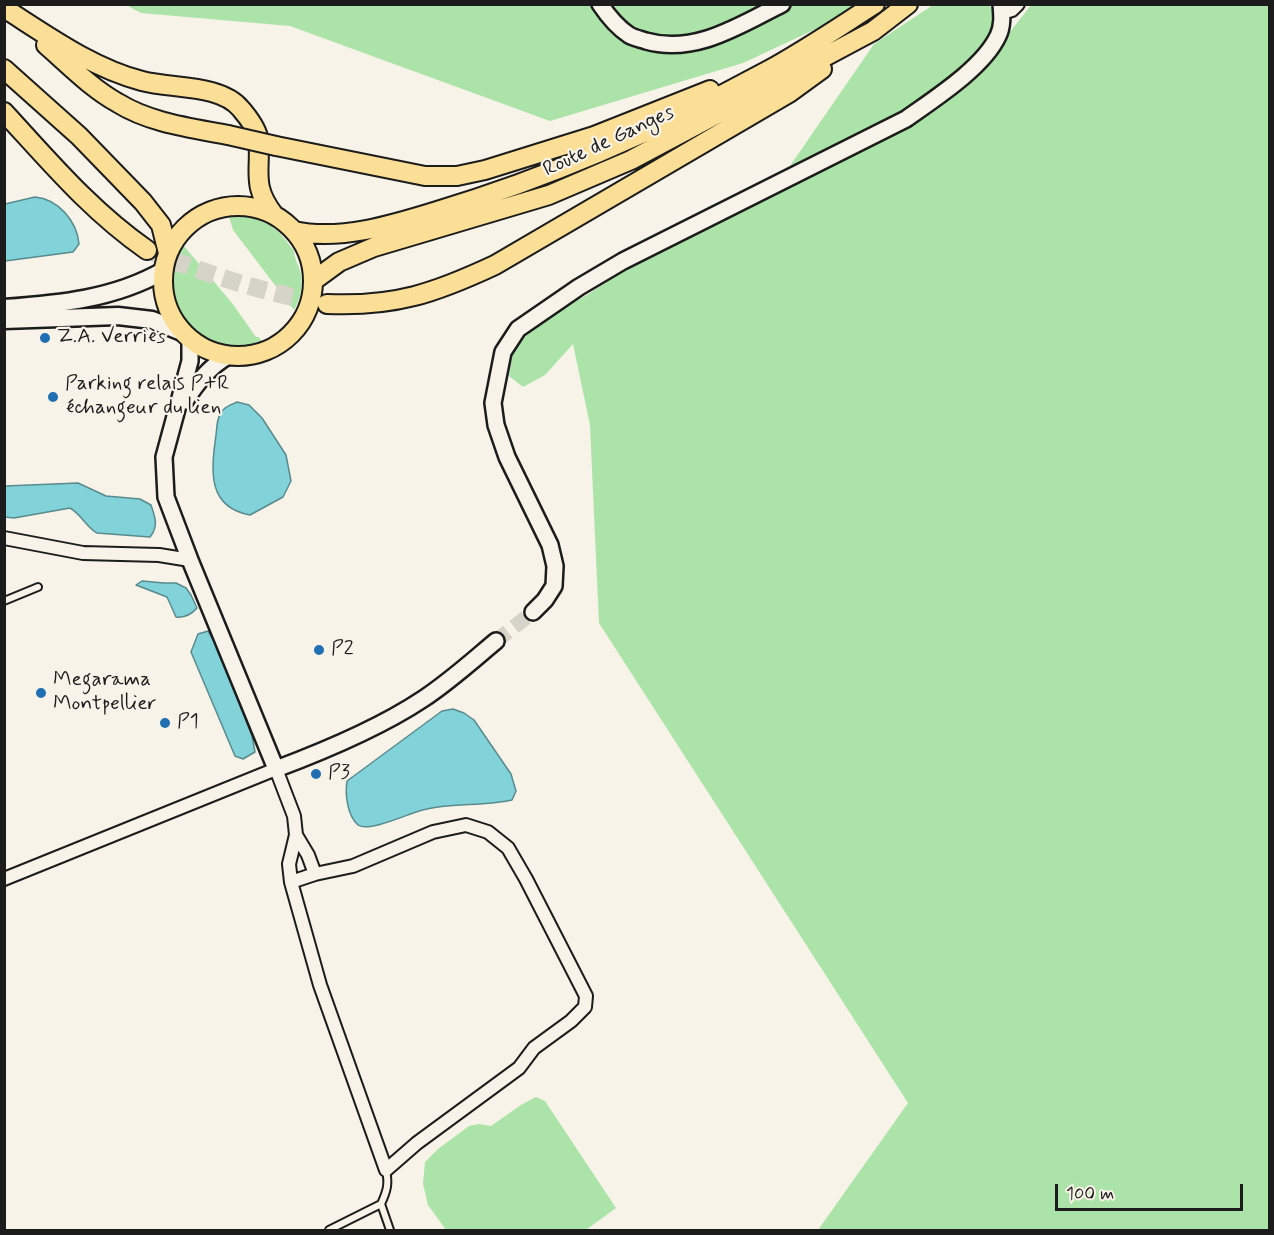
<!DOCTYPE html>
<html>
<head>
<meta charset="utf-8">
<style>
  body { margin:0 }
  #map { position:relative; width:1274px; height:1235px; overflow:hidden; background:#f7f3e8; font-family:Mynerve,sans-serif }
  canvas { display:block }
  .frame { position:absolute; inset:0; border:6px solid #1c1c1c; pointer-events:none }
  .scale { position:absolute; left:1055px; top:1184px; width:188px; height:27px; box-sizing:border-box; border:3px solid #1c1c1c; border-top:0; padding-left:8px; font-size:18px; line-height:21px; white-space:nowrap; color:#1c1c1c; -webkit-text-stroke:4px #f7f3e8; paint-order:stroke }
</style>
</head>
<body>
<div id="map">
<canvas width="1274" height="1235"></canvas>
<div class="frame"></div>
<div class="scale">100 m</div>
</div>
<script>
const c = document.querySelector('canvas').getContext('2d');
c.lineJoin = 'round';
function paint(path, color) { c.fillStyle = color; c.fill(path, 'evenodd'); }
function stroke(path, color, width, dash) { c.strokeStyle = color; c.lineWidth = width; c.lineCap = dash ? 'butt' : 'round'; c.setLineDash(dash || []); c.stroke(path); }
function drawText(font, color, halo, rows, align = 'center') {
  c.font = font + ' Mynerve,sans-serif'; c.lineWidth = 4.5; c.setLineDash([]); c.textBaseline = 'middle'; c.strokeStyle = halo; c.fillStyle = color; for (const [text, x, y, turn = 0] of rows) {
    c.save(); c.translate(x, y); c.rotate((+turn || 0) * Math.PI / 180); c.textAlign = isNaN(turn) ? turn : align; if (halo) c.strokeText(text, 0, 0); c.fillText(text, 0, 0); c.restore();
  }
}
const green = new Path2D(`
  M 126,5 L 867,5 L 743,63 L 550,121 L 290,26 L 141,13 Z
  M 933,5 L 989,5 L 1010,32 L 1031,5 L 1269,5 L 1269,1230 L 818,1230 L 908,1103 L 599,623 L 590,425 L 573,344 L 545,375 L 523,387 L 509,376 L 513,349 L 549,313 L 551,315 L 587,295 L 647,255 L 772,192 L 874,44 Z
  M 229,216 C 264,217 274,223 294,251 C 294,259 300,267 301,275 C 303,286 300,301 294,310 L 233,230 Z
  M 183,245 L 232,303 L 256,337 L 259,337 L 261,341 C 256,342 249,345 243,346 C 218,349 187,333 177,309 C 174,301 176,290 171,283 L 176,256 Z
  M 536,1097 L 545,1101 L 616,1208 L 586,1230 L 446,1230 L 428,1205 L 423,1184 L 425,1162 L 438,1149 L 469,1126 L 479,1124 L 491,1126 L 521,1105 Z`);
const water = new Path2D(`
  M 35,197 C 58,199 77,221 79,244 L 73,252 L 5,261 L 5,204 Z
  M 237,402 L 249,405 L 262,418 L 286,455 L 291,481 L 283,497 L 250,515 C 207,507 211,471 216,435 C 217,426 217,415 224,409 C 227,406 233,404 237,402 Z
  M 78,483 L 106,496 L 140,499 L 151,505 C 155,517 159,526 150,537 L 97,533 C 86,527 82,515 70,508 L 14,518 L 5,517 L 5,486 Z
  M 142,581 L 164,583 L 176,583 L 186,588 L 191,595 L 197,608 C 191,615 185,618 176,617 L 167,597 L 136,585 Z
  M 208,631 L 217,646 L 252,736 L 255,752 L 243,759 L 235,756 L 191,652 L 198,634 Z
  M 453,709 L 464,713 L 474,720 L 511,774 L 516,791 L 512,800 C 481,807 446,802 416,812 C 404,816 368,832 358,825 C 347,815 345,794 347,781 L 442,711 Z`);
const tertiaryTunnel = new Path2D(`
  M 496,641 L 533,612`);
const primaryTunnel = new Path2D(`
  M 147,250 C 205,274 265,293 327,304`);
const service = new Path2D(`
  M 4,601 L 38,587
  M 386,1170 C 389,1184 387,1191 381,1204 L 390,1230
  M 329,1230 L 381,1204`);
const minor = new Path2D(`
  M 1002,13 L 1012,10 L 1018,4
  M 4,538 L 83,553 L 159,555 L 190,560
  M 296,835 L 308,855 L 315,874
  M 4,879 L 276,769 L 294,816 L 296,835 L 289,864 L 291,882 L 320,985 L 386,1170 L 417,1143 L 519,1068 L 534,1048 L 571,1021 L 585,1007 L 586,996 L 526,879 L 508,848 L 488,832 L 466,825 L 433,832 L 353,866 L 315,874 L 291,882`);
const tertiary = new Path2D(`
  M 600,4 C 608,16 617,27 629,35 C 634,38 640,39 646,41 C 695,55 740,25 782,4
  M 190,340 L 190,361 L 164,457 L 166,497 L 190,560 L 276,769 C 324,751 381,727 423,699 C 449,682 472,661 496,641
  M 185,401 C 197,383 209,367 228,356
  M 533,612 L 545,600 L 554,586 L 555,566 L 550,545 L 507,457 L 496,425 L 493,403 L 503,352 L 518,329 L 579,287 L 623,261 L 906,119 C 934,99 983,68 998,36 C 1003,26 1002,15 1001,4`);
const secondary = new Path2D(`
  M 4,308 C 59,304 114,299 163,271
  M 4,320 L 118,316 L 152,320 L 182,332`);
const primary = new Path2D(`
  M 4,8 C 48,36 92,68 142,81 C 172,89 221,84 241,109 C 247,116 256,128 258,137 C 262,170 250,184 274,215
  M 46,45 C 69,65 91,88 118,103 C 150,123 192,128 228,135
  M 4,69 L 79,136 L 143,202 L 161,225 L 168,253
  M 4,112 C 50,162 91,211 147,250
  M 276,146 L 425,176 L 457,176 L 485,170 L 594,136 L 710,90
  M163 281a75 75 0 1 1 150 0a75 75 0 1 1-150 0Z
  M 294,231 C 340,241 392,225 437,211 C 551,177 662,128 767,71 C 804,51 839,27 875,4
  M 313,281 L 339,262 L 374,247 L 549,195 L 631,160 L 873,31 L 908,4
  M 327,304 C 395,307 435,293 495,265 L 789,93 L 822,69`);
const primaryBridge = new Path2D(`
  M 228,135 L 276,146`);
const markers = [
  [45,338,6,"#1f6fb2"],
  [53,397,6,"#1f6fb2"],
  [319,650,6,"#1f6fb2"],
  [41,693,6,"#1f6fb2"],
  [165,723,6,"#1f6fb2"],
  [316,774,6,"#1f6fb2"]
];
const streetNames = [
  ["Route de Ganges",609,142,-25]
];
const poiNames = [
  ["Z.A. Verriès",57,338],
  ["Parking relais P+R",65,385],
  ["échangeur du lien",65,409],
  ["P2",331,650],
  ["Megarama",53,681],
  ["Montpellier",53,705],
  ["P1",177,723],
  ["P3",328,774]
];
paint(green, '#abe3a8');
paint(water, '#82d3d9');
stroke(water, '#598a8d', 1.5);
stroke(tertiaryTunnel, '#d6d3c9', 15, [15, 8]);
stroke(primaryTunnel, '#d6d3c9', 18, [18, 9]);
stroke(service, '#1c1c1c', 10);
stroke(minor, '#1c1c1c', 16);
stroke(tertiary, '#1c1c1c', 20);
stroke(secondary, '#1c1c1c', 21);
stroke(primary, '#1c1c1c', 22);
stroke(service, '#f7f3e8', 6);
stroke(minor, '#f7f3e8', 12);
stroke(tertiary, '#f7f3e8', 15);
stroke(secondary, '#f7f3e8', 16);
stroke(primary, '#fbdf96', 18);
stroke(primaryBridge, '#1c1c1c', 22, []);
stroke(primaryBridge, '#fbdf96', 18);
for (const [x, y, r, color] of markers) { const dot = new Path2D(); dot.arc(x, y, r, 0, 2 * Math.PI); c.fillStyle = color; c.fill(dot); stroke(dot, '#f7f3e8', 2); }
drawText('21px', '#1c1c1c', '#f7f3e8', streetNames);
drawText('21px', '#1c1c1c', '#f7f3e8', poiNames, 'left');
</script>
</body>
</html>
